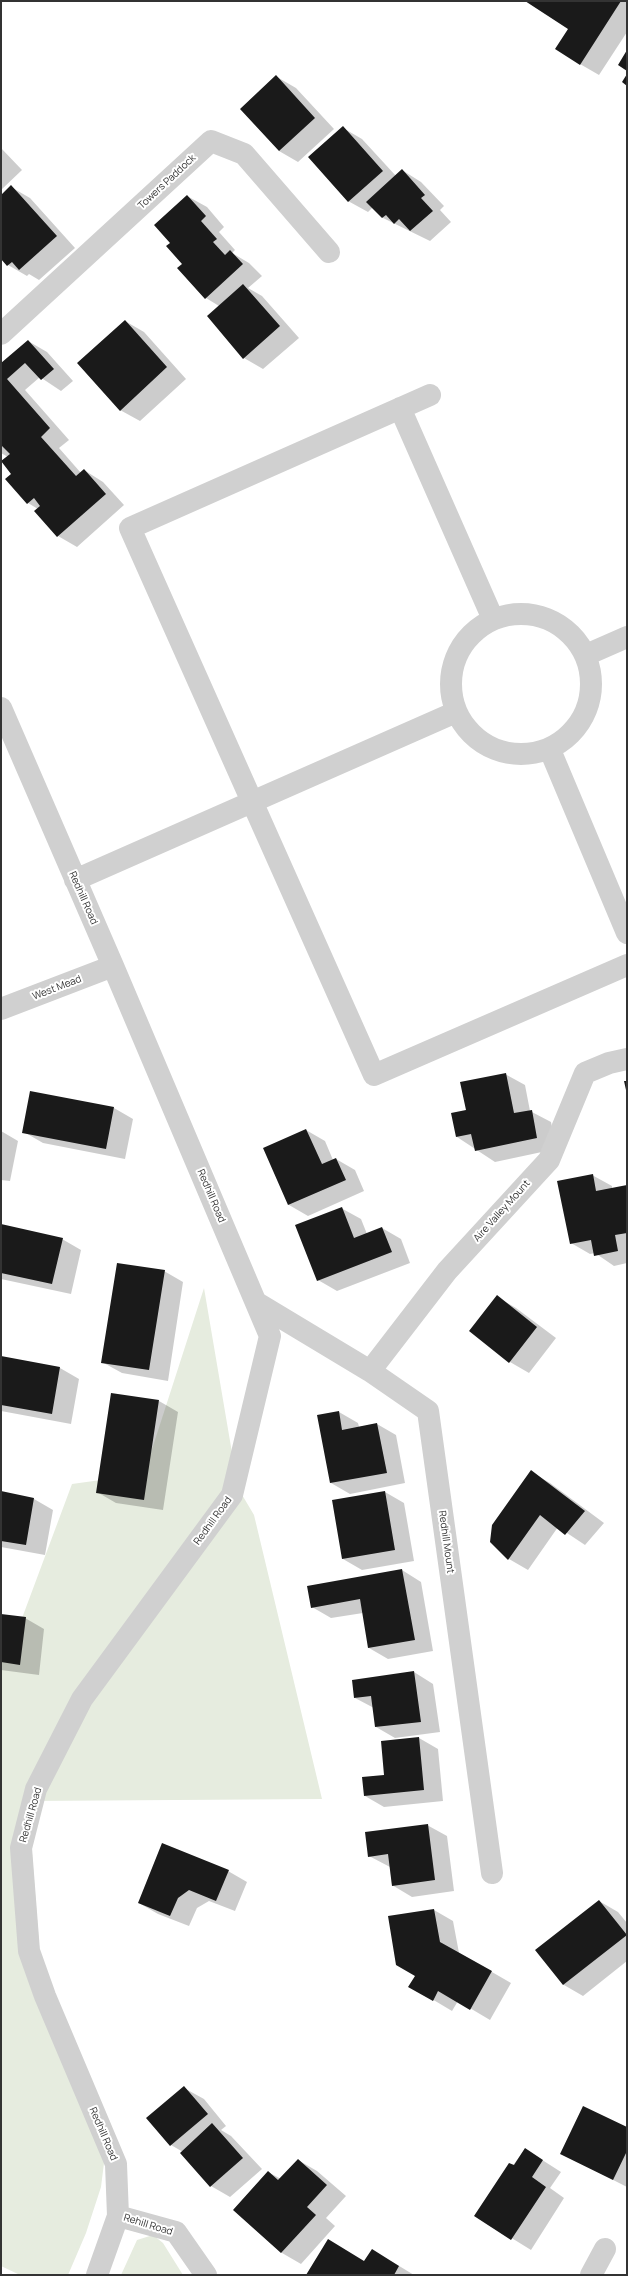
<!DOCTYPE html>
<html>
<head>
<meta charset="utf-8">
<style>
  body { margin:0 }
  #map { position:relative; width:628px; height:2276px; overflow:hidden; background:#fff; font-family:Manrope,sans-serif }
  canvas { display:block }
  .frame { position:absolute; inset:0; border:2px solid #333; pointer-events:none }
</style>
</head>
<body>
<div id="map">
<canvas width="628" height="2276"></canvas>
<div class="frame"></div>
</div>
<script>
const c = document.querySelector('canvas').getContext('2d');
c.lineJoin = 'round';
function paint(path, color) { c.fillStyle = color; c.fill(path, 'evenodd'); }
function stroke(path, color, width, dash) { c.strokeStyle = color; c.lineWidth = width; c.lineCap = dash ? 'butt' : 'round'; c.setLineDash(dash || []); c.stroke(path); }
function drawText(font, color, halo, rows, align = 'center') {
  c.font = font + ' Manrope,sans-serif'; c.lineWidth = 4; c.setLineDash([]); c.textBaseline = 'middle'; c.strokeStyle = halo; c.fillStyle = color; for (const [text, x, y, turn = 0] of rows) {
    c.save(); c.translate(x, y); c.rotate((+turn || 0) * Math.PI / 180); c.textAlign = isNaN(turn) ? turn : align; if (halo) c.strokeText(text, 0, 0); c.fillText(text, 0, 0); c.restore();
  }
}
const green = new Path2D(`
  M 204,1288 L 238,1488 L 254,1515 L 322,1799 L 28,1801 L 41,1970 L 105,2155 L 101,2187 L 86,2233 L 68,2275 L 20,2275 L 1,2266 L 1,1652 L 12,1645 L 72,1484 L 144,1474 Z
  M 153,2235 L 163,2243 L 183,2275 L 121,2275 L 137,2240 Z`);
const shadow = new Path2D(`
  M 527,1 L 626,1 L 627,32 L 599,75 L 580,64 L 570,29 Z
  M 277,77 L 296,88 L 334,129 L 298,162 L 279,151 Z
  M 343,128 L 362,139 L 396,176 L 402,170 L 421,182 L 444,206 L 440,210 L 451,222 L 430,241 L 383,218 L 373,207 L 368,212 L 348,201 Z
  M 1,148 L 22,170 L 1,190 Z
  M 11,187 L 30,198 L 75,248 L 39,280 L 29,274 L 27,276 L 8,265 L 1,257 L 1,196 Z
  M 187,196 L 207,207 L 224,227 L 219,232 L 235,250 L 232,253 L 249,263 L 262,276 L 248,288 L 262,296 L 299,338 L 263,369 L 244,358 L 219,306 L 206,298 L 171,243 Z
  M 125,321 L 144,332 L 186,379 L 140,421 L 120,410 Z
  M 28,341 L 47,352 L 73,381 L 61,391 L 40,377 L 25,390 L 69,440 L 59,448 L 81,473 L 84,470 L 103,482 L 124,505 L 77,547 L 58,536 L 38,509 L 28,503 L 13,474 L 8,457 L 1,453 L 1,364 Z
  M 505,1074 L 525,1085 L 530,1111 L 551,1122 L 556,1149 L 495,1162 L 457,1137 L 467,1111 Z
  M 114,1108 L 133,1119 L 125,1159 L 43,1143 L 24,1132 Z
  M 306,1130 L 325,1141 L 333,1160 L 336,1159 L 355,1170 L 364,1191 L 308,1216 L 289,1205 L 265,1149 Z
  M 1,1131 L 18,1141 L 10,1181 L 1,1180 Z
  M 592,1175 L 612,1186 L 612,1189 L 627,1186 L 627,1263 L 614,1266 L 595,1253 L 590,1254 L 571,1243 Z
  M 341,1208 L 361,1219 L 367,1234 L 382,1228 L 401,1239 L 410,1263 L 337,1291 L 318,1280 Z
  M 1,1225 L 62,1239 L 81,1250 L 71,1294 L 1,1279 Z
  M 164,1271 L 183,1282 L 168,1381 L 122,1373 L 102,1362 Z
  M 497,1297 L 516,1308 L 556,1338 L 529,1373 L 510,1362 Z
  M 1,1357 L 60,1368 L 79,1379 L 71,1424 L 1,1411 Z
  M 159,1401 L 178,1412 L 163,1510 L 116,1503 L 97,1492 Z
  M 339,1412 L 358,1423 L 359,1427 L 377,1424 L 396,1435 L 405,1483 L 350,1494 L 331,1483 Z
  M 531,1472 L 550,1483 L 604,1523 L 585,1545 L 558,1527 L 528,1570 L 509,1559 Z
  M 385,1492 L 404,1503 L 414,1561 L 362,1570 L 343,1559 Z
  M 1,1493 L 34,1499 L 53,1510 L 45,1555 L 1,1547 Z
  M 402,1570 L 421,1582 L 433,1651 L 388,1659 L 369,1648 L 363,1613 L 331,1618 L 312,1607 Z
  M 1,1615 L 25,1618 L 44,1629 L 39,1675 L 1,1670 Z
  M 414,1672 L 433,1684 L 440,1732 L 395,1738 L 376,1727 L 374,1708 L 355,1698 Z
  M 419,1738 L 438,1749 L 443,1801 L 384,1807 L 365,1796 Z
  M 427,1825 L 447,1836 L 454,1891 L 412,1897 L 392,1885 L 390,1867 L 369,1856 Z
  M 228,1871 L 247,1882 L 235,1911 L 209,1901 L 197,1908 L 189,1926 L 158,1914 L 139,1903 Z
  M 599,1901 L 618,1912 L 627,1923 L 627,1961 L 583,1996 L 564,1985 L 536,1950 Z
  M 434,1910 L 453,1921 L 459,1953 L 511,1983 L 490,2020 L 458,2001 L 452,2011 L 410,1986 L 416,1976 L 389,1917 Z
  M 184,2088 L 204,2099 L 226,2126 L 221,2130 L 231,2136 L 262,2169 L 230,2197 L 211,2186 L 181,2153 L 183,2152 L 171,2145 Z
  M 627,2128 L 627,2187 L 562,2154 Z
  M 525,2149 L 561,2172 L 550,2188 L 564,2198 L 531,2250 L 476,2216 Z
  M 298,2160 L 317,2171 L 346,2196 L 326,2218 L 335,2226 L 301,2264 L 282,2253 L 234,2209 L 268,2172 L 281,2179 Z
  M 391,2261 L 414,2275 L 307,2275 L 365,2262 Z`);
const building = new Path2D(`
  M 525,1 L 621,1 L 580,65 L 555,49 L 568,29 Z
  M 627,50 L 627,71 L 618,65 Z
  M 627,74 L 627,86 L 622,82 Z
  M 276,75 L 315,118 L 279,151 L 240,109 Z
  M 343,126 L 383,171 L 348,202 L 308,157 Z
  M 402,169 L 425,195 L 421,198 L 433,211 L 410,231 L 399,219 L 394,224 L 386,215 L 382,218 L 366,202 Z
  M 11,185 L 57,236 L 19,270 L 12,262 L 7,266 L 1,259 L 1,195 Z
  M 187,195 L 206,216 L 201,221 L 217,239 L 213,242 L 225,255 L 230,250 L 243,264 L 205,299 L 177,268 L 182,264 L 166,246 L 170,243 L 154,225 Z
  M 243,284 L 280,326 L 243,359 L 207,316 Z
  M 125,320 L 167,367 L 120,411 L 77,363 Z
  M 28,340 L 54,369 L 41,380 L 25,363 L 7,379 L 50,428 L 41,437 L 76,476 L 84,469 L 106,494 L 57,537 L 34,511 L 40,506 L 34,498 L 27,504 L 5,479 L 11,474 L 1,461 L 10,454 L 2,446 L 1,447 L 1,363 Z
  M 506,1073 L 514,1113 L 532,1110 L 537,1138 L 475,1151 L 471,1134 L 456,1137 L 451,1113 L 466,1110 L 460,1082 Z
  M 624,1081 L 627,1081 L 627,1090 L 626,1090 Z
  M 30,1091 L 114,1107 L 106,1149 L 22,1133 Z
  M 306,1129 L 322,1164 L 336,1158 L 346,1180 L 288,1205 L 263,1148 Z
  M 593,1174 L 596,1191 L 627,1185 L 627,1233 L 615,1235 L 618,1251 L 594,1256 L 591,1240 L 570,1244 L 557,1181 Z
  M 342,1207 L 354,1238 L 382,1227 L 392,1252 L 317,1281 L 295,1225 Z
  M 1,1224 L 63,1238 L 52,1284 L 1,1273 Z
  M 117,1263 L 165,1270 L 149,1370 L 101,1363 Z
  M 497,1295 L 537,1327 L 509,1363 L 469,1331 Z
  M 1,1356 L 60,1367 L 52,1414 L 1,1405 Z
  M 111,1393 L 159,1400 L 144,1500 L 96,1493 Z
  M 339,1411 L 342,1430 L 377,1423 L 387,1473 L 330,1483 L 317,1415 Z
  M 531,1470 L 585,1511 L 565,1535 L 540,1515 L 508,1560 L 490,1542 L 492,1525 Z
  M 1,1491 L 34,1498 L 26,1545 L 1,1541 Z
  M 385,1491 L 395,1550 L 342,1559 L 332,1500 Z
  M 402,1569 L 415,1640 L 368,1648 L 360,1599 L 311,1608 L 307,1586 Z
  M 1,1614 L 26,1617 L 20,1665 L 1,1662 Z
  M 414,1671 L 421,1722 L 375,1727 L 371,1696 L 354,1698 L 352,1680 Z
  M 419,1737 L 424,1790 L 364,1796 L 362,1777 L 384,1775 L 381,1741 Z
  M 428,1824 L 435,1880 L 392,1886 L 388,1854 L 368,1857 L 365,1832 Z
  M 162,1843 L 229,1870 L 216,1901 L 189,1890 L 178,1898 L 170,1916 L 138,1903 Z
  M 599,1900 L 627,1935 L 563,1985 L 535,1950 Z
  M 434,1909 L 440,1942 L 492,1971 L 470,2010 L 438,1991 L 433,2001 L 408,1987 L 415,1976 L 396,1965 L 388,1916 Z
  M 184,2086 L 208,2114 L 170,2146 L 146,2118 Z
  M 583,2106 L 627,2127 L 627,2151 L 613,2180 L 560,2154 Z
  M 212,2123 L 243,2158 L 210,2187 L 180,2153 Z
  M 525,2148 L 543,2160 L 532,2177 L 546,2187 L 511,2240 L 474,2216 L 509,2163 L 514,2165 Z
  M 298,2159 L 327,2185 L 307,2207 L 316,2215 L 281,2253 L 233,2210 L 268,2171 L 278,2180 Z
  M 328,2239 L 364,2261 L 372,2249 L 399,2266 L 394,2275 L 306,2275 Z`);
const minor = new Path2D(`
  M 1,334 L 211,141 L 244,154 L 329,252
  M 430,395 L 130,528 L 374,1075 L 627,965
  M 400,408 L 493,619
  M451 684a70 70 0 1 1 140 0a70 70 0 1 1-140 0Z
  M 586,655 L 627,637
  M 1,708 L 113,966 L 270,1336 L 232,1495 L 82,1699 L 36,1789 L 21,1848 L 29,1951 L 45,1996 L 116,2164 L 118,2216 L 97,2275
  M 550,750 L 627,933
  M 75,880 L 456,712
  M 1,1009 L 113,966
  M 257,1303 L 370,1371 L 428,1411 L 492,1873
  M 370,1371 L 447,1271 L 549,1160 L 585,1073 L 609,1063 L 627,1059
  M 118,2216 L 176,2232 L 206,2275
  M 591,2275 L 605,2249`);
const streetNames = [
  ["Towers Paddock",167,182,-43],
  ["Redhill Road",83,898,66],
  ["West Mead",57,988,-21],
  ["Redhill Road",211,1196,67],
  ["Aire Valley Mount",502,1211,-48],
  ["Redhill Road",213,1521,-54],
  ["Redhill Mount",446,1542,82],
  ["Redhill Road",31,1815,-74],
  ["Redhill Road",103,2134,67],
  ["Rehill Road",148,2225,17]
];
paint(green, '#e6ecdf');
paint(shadow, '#0003');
paint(building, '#1a1a1a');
stroke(minor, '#d0d0d0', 22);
drawText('10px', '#333', '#fff', streetNames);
</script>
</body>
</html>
